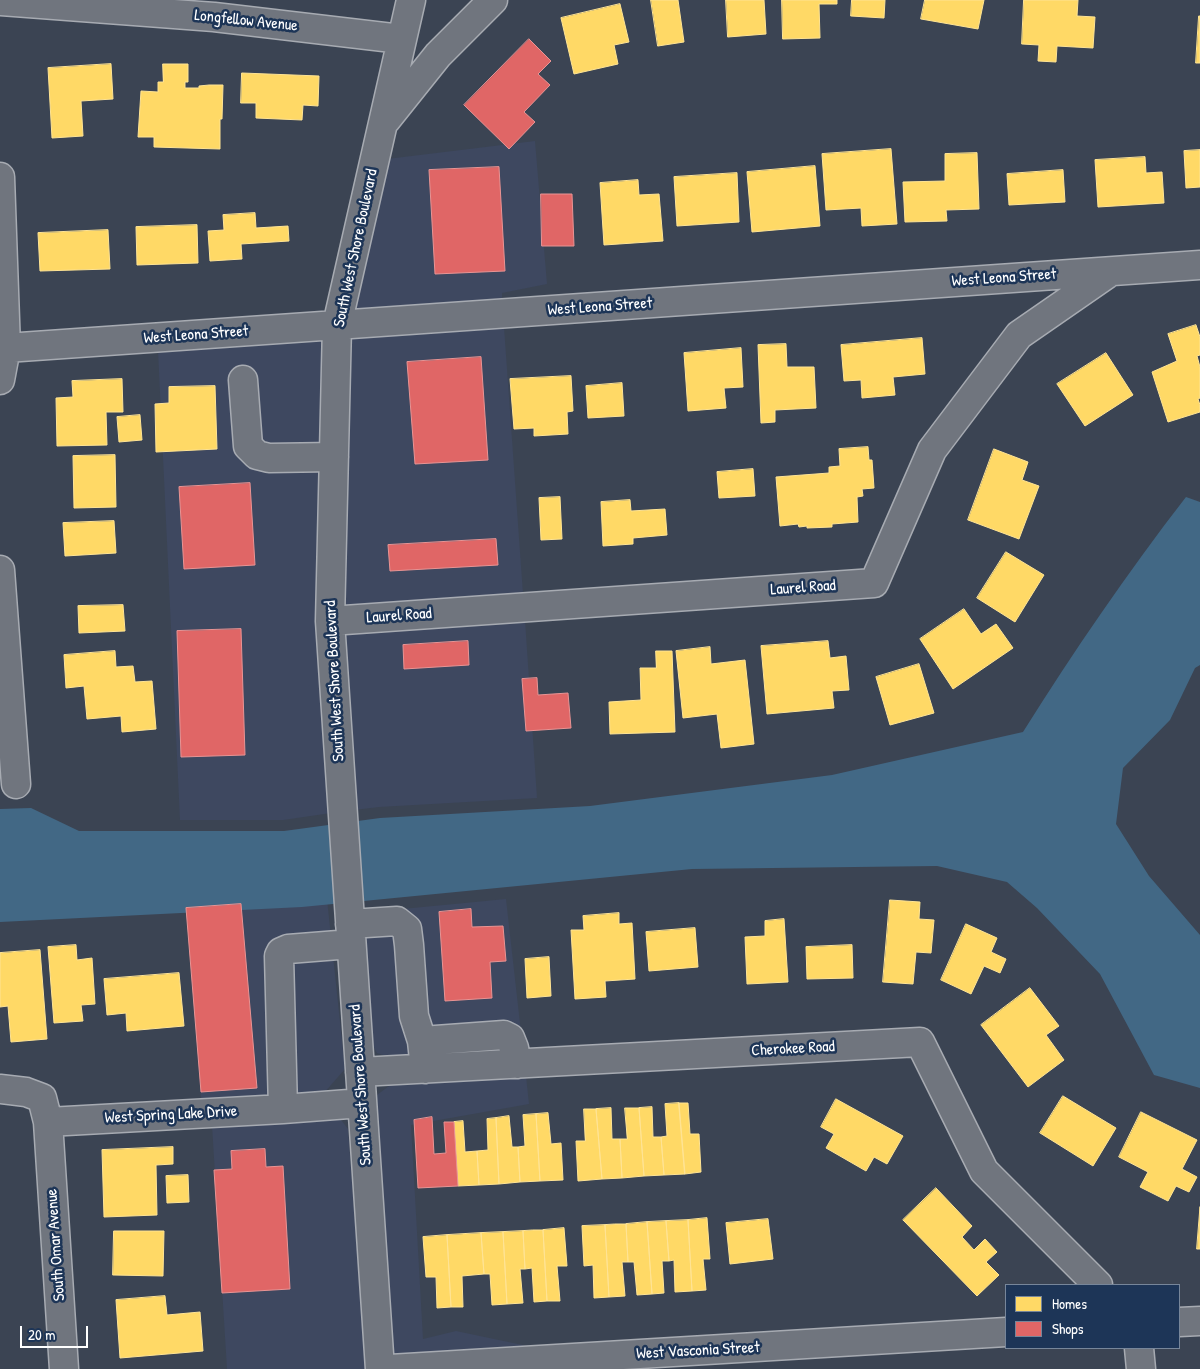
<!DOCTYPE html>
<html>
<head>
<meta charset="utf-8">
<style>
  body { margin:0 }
  #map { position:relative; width:1200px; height:1369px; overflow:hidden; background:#3b4453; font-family:"Patrick Hand",sans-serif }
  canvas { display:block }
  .legend { position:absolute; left:1005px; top:1284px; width:175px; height:65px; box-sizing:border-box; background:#1d3557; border:1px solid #77869a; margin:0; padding:6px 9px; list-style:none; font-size:15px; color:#fff }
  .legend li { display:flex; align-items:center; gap:10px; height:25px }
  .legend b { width:25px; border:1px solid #77869a }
  .scale { position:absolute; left:20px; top:1326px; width:68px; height:22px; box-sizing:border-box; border:2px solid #fff; border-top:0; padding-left:6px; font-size:15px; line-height:18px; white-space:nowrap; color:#fff; -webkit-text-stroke:4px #1d3557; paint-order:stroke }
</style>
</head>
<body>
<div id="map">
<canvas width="1200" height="1369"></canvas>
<ul class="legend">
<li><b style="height:14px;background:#ffd966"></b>Homes</li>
<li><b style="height:14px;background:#e06666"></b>Shops</li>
</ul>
<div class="scale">20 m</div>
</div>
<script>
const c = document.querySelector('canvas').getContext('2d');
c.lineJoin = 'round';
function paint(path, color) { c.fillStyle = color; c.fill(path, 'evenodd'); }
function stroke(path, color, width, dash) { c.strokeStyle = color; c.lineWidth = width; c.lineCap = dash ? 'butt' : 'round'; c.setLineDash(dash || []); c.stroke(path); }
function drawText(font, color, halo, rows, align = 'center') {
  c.font = font + ' "Patrick Hand",sans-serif'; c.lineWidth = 5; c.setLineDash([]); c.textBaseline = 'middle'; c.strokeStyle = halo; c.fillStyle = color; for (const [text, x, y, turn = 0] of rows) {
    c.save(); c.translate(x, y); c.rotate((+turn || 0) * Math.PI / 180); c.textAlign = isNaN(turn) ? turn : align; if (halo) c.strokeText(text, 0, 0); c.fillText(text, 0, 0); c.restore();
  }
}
const built = new Path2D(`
  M 535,141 L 547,284 L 502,293 L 502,300 L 353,311 L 387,159 Z
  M 504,327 L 523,594 L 342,607 L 349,337 Z
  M 325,339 L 331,813 L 283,820 L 180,820 L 158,350 Z
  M 525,620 L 537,798 L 379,807 L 354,810 L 343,633 Z
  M 327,899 L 345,1069 L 323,1094 L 201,1100 L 186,907 Z
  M 506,899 L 523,1050 L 389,1057 L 377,1053 L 370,1040 L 361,913 Z
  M 526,1076 L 529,1104 L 411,1125 L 423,1339 L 456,1331 L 532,1347 L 391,1356 L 373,1098 L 393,1083 Z
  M 327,1117 L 341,1120 L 348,1129 L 366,1369 L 227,1369 L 212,1125 Z`);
const water = new Path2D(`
  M 1186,497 L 1200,502 L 1200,665 L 1195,668 L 1170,720 L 1123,768 L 1116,824 L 1149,876 L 1200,935 L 1200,1088 L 1154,1075 L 1100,974 L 1037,908 L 1007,882 L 937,866 L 692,869 L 302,907 L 0,922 L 0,809 L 31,808 L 79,831 L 284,831 L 380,818 L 590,806 L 832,775 L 1023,732 C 1074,651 1127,573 1186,497 Z`);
const homes = new Path2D(`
  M 651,0 L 678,0 L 684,42 L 658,46 Z
  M 726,0 L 764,0 L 766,34 L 728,37 Z
  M 782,0 L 837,0 L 837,4 L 819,4 L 820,38 L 783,39 Z
  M 852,0 L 885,0 L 884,18 L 851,16 Z
  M 925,0 L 984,0 L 978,29 L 921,19 Z
  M 1024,0 L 1078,0 L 1077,16 L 1095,17 L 1093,48 L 1057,46 L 1056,62 L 1038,61 L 1039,45 L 1022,44 Z
  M 620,4 L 629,42 L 614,45 L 618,64 L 574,74 L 561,18 Z
  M 1199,16 L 1200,16 L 1200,63 L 1196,63 Z
  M 111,64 L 113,99 L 81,101 L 83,136 L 52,138 L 48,68 Z
  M 163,64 L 188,64 L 188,82 L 185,82 L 185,88 L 199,88 L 199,86 L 209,85 L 223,85 L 222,119 L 220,119 L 220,149 L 154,147 L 154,137 L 138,137 L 141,91 L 158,92 L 158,82 L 163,82 Z
  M 242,73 L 319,76 L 318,106 L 303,105 L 302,120 L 256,118 L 256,103 L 241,103 Z
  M 891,149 L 897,224 L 862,226 L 861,208 L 826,210 L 822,154 Z
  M 1200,150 L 1200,187 L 1186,188 L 1184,151 Z
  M 977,153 L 979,209 L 946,210 L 947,221 L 905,222 L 903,182 L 945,181 L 945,154 Z
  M 1145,157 L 1146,173 L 1162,172 L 1164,203 L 1098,207 L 1095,160 Z
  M 815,166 L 820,226 L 752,232 L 747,172 Z
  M 1063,170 L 1065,202 L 1009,205 L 1007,174 Z
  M 737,173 L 739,222 L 677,226 L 674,177 Z
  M 638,180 L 639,195 L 659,194 L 663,241 L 604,245 L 600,183 Z
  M 255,213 L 256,228 L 288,226 L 289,241 L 241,244 L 242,259 L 210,261 L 208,231 L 224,230 L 223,215 Z
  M 197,225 L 198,263 L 137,265 L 136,227 Z
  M 108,230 L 110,269 L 40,271 L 38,233 Z
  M 1196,325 L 1200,337 L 1200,355 L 1197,356 L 1200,367 L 1200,398 L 1198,399 L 1200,405 L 1200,412 L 1168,422 L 1152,372 L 1177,361 L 1168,334 Z
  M 922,338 L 925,374 L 893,377 L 895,395 L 862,398 L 861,380 L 844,381 L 841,345 Z
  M 786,344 L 787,367 L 814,367 L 816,408 L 775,410 L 775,422 L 761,423 L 758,345 Z
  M 741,348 L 743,387 L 724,388 L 726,408 L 688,411 L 684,353 Z
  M 1106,353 L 1133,395 L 1085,426 L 1057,384 Z
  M 571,376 L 573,411 L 567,412 L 568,434 L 534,436 L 534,428 L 514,429 L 510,379 Z
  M 122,379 L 123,412 L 106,412 L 107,445 L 57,446 L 56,398 L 73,397 L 72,381 Z
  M 622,383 L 624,416 L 588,418 L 586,386 Z
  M 215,386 L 217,449 L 156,452 L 155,404 L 169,403 L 169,387 Z
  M 140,415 L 142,440 L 119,442 L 117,417 Z
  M 868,447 L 869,460 L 872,460 L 874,488 L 862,489 L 863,496 L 857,497 L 858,522 L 832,524 L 832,527 L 807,528 L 807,526 L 799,527 L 798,524 L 780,526 L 776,477 L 829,473 L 829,467 L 840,466 L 839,449 Z
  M 994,449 L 1028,462 L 1022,480 L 1039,486 L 1019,539 L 968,520 Z
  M 115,455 L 116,507 L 74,508 L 73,456 Z
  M 753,469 L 755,496 L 719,498 L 717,472 Z
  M 560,497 L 562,539 L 541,540 L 539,498 Z
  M 630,500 L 631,511 L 665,509 L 667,535 L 633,538 L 633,544 L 603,546 L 601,502 Z
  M 114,521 L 116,553 L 65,556 L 63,523 Z
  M 1006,552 L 1044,575 L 1015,622 L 977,598 Z
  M 123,605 L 125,631 L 79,633 L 78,606 Z
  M 964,609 L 981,634 L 996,624 L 1013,648 L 953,689 L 920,639 Z
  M 828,641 L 830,658 L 846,656 L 849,690 L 832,691 L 834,708 L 767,714 L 761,646 Z
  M 710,647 L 711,664 L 745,660 L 754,744 L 721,748 L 717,714 L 683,718 L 676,651 Z
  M 115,651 L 116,667 L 133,666 L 135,682 L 152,681 L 156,729 L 122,732 L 121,716 L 87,719 L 84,686 L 66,688 L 64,655 Z
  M 656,651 L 672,651 L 675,732 L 610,734 L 609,702 L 641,700 L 640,668 L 656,668 Z
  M 919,664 L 934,713 L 890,725 L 876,677 Z
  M 890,900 L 920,902 L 919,919 L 934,920 L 931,953 L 916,952 L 913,984 L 883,982 Z
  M 619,913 L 619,924 L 632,923 L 635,979 L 605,981 L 606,997 L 575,999 L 571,930 L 584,930 L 583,916 Z
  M 784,919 L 788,982 L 747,984 L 745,937 L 765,936 L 765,921 Z
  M 966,924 L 997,938 L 991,952 L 1006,959 L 1000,973 L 984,966 L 971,994 L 941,980 Z
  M 695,928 L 698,967 L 649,971 L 646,932 Z
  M 76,945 L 77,960 L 92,958 L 95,1004 L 81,1005 L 83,1021 L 54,1023 L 48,947 Z
  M 852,945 L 853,978 L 807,979 L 806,947 Z
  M 40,950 L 47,1039 L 11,1042 L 8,1006 L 0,1007 L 0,953 Z
  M 549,957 L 551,996 L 527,998 L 525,959 Z
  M 179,973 L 184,1026 L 127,1031 L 126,1013 L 107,1015 L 104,979 Z
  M 1030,988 L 1059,1026 L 1046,1035 L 1064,1060 L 1028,1087 L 981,1025 Z
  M 1063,1096 L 1116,1128 L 1093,1166 L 1040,1133 Z
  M 836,1099 L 903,1136 L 887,1164 L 874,1157 L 866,1171 L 826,1148 L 834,1134 L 821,1127 Z
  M 679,1103 L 685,1174 L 664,1175 L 661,1137 L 667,1136 L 665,1104 Z
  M 679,1103 L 688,1103 L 690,1134 L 699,1134 L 701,1172 L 685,1174 Z
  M 652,1107 L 653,1137 L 661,1137 L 664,1175 L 644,1176 L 639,1108 Z
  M 611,1108 L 612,1139 L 620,1139 L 622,1178 L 602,1179 L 596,1109 Z
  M 625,1108 L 639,1108 L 644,1176 L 622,1178 L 620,1139 L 627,1139 Z
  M 584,1109 L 596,1109 L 602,1179 L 578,1181 L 576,1141 L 585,1141 Z
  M 1141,1112 L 1197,1140 L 1182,1169 L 1197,1177 L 1189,1192 L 1176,1186 L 1168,1201 L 1140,1187 L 1148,1172 L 1119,1157 Z
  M 548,1113 L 551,1144 L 561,1143 L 563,1180 L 540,1181 L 536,1114 Z
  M 536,1114 L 540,1181 L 520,1182 L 518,1147 L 525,1146 L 523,1115 Z
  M 509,1116 L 512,1147 L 518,1147 L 520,1182 L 499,1184 L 496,1118 Z
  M 496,1118 L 499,1184 L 479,1185 L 477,1151 L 488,1150 L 487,1119 Z
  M 463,1121 L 465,1152 L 477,1151 L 479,1185 L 458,1186 L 454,1122 Z
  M 173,1147 L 173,1164 L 156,1165 L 157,1215 L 104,1217 L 102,1150 Z
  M 188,1175 L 189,1202 L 167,1203 L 166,1176 Z
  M 936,1188 L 972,1226 L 962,1237 L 974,1250 L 985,1239 L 997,1252 L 986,1262 L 999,1275 L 977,1296 L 903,1220 Z
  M 1200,1207 L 1200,1249 L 1197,1249 Z
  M 707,1218 L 710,1259 L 703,1259 L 706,1290 L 692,1291 L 688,1220 Z
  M 768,1219 L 773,1259 L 730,1264 L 726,1223 Z
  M 688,1220 L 692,1291 L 675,1292 L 674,1260 L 669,1261 L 666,1221 Z
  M 666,1221 L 669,1261 L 662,1261 L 664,1293 L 652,1294 L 647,1222 Z
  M 647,1222 L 652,1294 L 637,1295 L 634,1262 L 628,1262 L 626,1224 Z
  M 615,1224 L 626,1224 L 628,1262 L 622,1262 L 625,1296 L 609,1297 L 605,1225 Z
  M 605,1225 L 609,1297 L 594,1298 L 593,1265 L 584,1266 L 582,1226 Z
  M 564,1228 L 567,1266 L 557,1266 L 560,1301 L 547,1301 L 543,1230 Z
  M 533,1230 L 543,1230 L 547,1301 L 534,1302 L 532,1268 L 525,1269 L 523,1231 Z
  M 114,1231 L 164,1231 L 163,1276 L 113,1275 Z
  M 523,1231 L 525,1269 L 520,1269 L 523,1303 L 507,1304 L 503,1232 Z
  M 503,1232 L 507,1304 L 492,1305 L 490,1274 L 484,1274 L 481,1233 Z
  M 481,1233 L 484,1274 L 462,1276 L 463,1307 L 451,1307 L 447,1235 Z
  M 447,1235 L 451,1307 L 437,1308 L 436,1277 L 426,1277 L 423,1237 Z
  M 165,1296 L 167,1315 L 200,1312 L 203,1351 L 120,1358 L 116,1300 Z`);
const shops = new Path2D(`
  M 529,39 L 551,61 L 538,74 L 550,85 L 524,112 L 535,122 L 509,149 L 464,105 Z
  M 499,167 L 505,271 L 435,274 L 429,170 Z
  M 541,194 L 572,194 L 574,246 L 542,246 Z
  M 481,357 L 488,460 L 415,464 L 407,362 Z
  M 250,483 L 255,565 L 184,569 L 179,487 Z
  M 496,539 L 498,565 L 390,571 L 388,545 Z
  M 241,629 L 245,755 L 181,757 L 177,631 Z
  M 468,641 L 469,665 L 404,669 L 403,645 Z
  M 537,678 L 538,695 L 568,693 L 571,728 L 526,731 L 522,679 Z
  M 241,904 L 257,1088 L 201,1092 L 186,908 Z
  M 471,909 L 472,927 L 503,926 L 506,961 L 490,962 L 492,998 L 445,1001 L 439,912 Z
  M 432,1117 L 434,1154 L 446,1153 L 444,1122 L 454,1122 L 458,1186 L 418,1188 L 414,1120 Z
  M 265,1149 L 266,1167 L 283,1166 L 290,1289 L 222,1293 L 214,1170 L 232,1169 L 231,1151 Z`);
const minor = new Path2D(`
  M 0,1 L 214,17 L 401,39
  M 386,120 L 438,55 L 493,0
  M 0,177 L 6,348 L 0,380
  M 0,346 L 6,348 L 1200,265
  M 243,380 L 248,446 L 257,455 L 269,458 L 334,457
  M 0,570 L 16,784
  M 330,621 L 874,583 L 932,450 L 1019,335 L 1110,272
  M 350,924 L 397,921 L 407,929 L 409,945 L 414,1016 L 422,1041 L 425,1069
  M 422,1041 L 504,1035 L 510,1038 L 514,1048 L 517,1064
  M 360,1072 L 920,1042 L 984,1171 L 1098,1285
  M 0,1089 L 26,1092 L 42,1098 L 48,1122 L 64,1369
  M 283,1109 L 279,956 L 281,952 L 288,949 L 351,944
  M 48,1122 L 283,1109 L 362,1103
  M 1179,1322 L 1200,1321
  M 1139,1348 L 1141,1369
  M 380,1369 L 330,621 L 337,325 L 411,0
  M 390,1369 L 1006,1332`);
const streetNames = [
  ["Longfellow Avenue",246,21,6],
  ["South West Shore Boulevard",356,248,-78],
  ["West Leona Street",1004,278,-4],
  ["West Leona Street",600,307,-4],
  ["West Leona Street",196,335,-4],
  ["Laurel Road",803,588,-4],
  ["Laurel Road",399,616,-4],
  ["South West Shore Boulevard",335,681,-93],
  ["Cherokee Road",793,1049,-3],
  ["South West Shore Boulevard",361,1085,-94],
  ["West Spring Lake Drive",171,1115,-3],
  ["South Omar Avenue",56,1245,-94],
  ["West Vasconia Street",698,1351,-3]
];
paint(built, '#3e4860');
paint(water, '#426885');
paint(homes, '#ffd966');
stroke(homes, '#ffe494', 1);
paint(shops, '#e06666');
stroke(shops, '#e99494', 1);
stroke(minor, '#a7abb2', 31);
stroke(minor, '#70757e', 28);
drawText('16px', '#fff', '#1d3557', streetNames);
</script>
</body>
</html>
